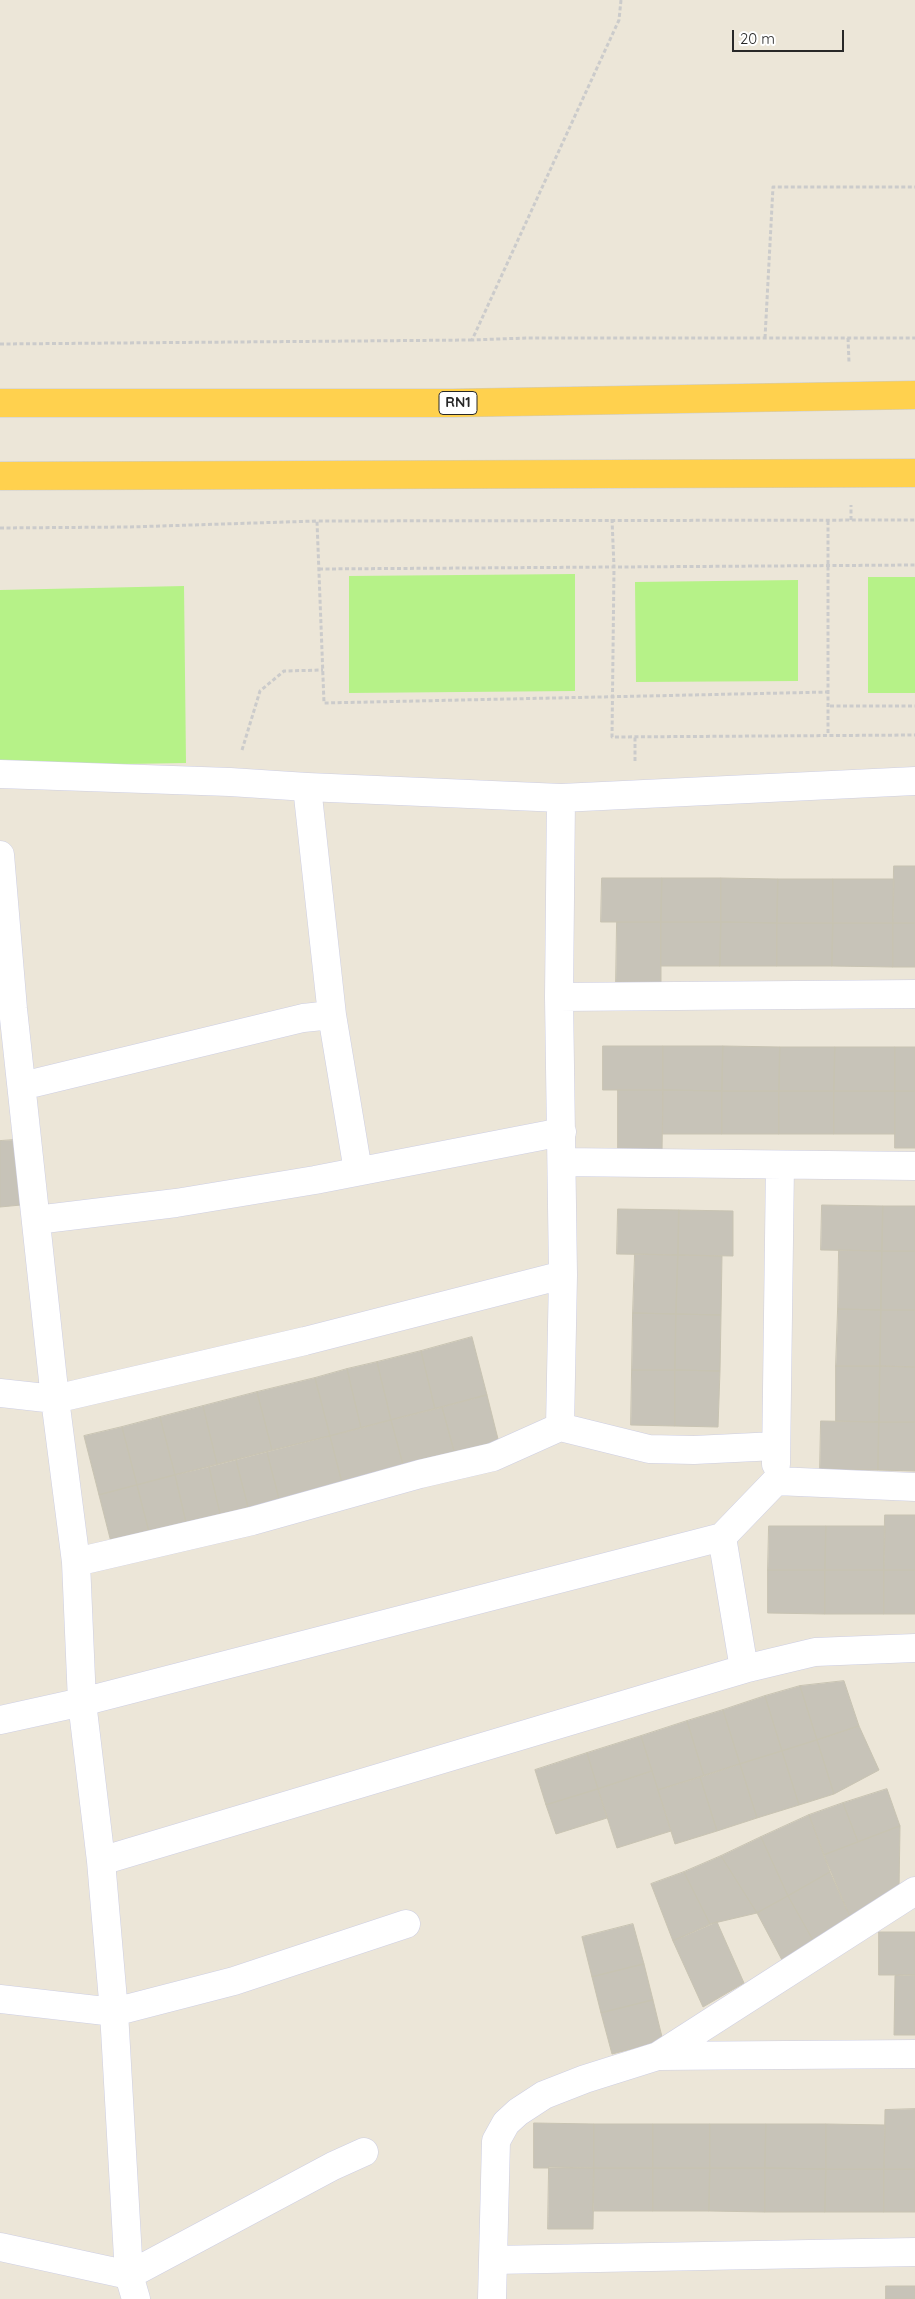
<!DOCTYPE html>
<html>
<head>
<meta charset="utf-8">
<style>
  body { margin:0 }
  #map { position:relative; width:915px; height:2299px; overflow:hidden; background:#ece6d8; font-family:Quicksand,sans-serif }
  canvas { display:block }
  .scale { position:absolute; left:732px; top:30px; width:112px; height:22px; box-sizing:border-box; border:2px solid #282828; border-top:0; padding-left:6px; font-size:15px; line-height:18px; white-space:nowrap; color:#282828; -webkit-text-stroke:4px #fff; paint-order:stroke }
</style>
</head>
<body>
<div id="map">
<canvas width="915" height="2299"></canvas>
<div class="scale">20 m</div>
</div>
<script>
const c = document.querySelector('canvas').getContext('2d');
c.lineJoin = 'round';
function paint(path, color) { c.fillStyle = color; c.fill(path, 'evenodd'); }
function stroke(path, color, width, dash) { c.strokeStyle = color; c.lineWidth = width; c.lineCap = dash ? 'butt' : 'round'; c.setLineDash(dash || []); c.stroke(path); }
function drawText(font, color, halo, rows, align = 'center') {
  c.font = font + ' Quicksand,sans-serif'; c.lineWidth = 4.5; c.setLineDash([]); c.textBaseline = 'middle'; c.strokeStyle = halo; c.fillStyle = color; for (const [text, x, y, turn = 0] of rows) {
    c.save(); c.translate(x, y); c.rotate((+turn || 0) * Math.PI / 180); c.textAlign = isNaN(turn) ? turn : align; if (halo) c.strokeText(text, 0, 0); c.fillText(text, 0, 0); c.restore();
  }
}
const pitch = new Path2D(`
  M 575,574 L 575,691 L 349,693 L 349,576 Z
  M 868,577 L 915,577 L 915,693 L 868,693 Z
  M 798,580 L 798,681 L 636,682 L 635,582 Z
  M 184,586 L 186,763 L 0,766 L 0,590 Z`);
const building = new Path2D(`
  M 894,866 L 915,866 L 915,923 L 893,923 Z
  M 602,878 L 662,878 L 661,922 L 601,922 Z
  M 662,878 L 721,878 L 721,922 L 661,922 Z
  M 721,878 L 778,879 L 777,923 L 721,922 Z
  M 778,879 L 833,879 L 833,923 L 777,923 Z
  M 833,879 L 894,879 L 893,923 L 833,923 Z
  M 617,922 L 661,922 L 661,983 L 616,983 Z
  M 661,922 L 721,922 L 720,966 L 661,966 Z
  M 721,922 L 777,923 L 777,966 L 720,966 Z
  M 777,923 L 833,923 L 832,966 L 777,966 Z
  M 833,923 L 893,923 L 893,967 L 832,966 Z
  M 893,923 L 915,923 L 915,967 L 893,967 Z
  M 603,1046 L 663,1046 L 663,1090 L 603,1090 Z
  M 663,1046 L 723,1046 L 722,1091 L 663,1090 Z
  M 723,1046 L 780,1047 L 779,1091 L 722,1091 Z
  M 780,1047 L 835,1047 L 834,1091 L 779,1091 Z
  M 835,1047 L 895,1047 L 895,1091 L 834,1091 Z
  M 895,1047 L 915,1047 L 915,1091 L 895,1091 Z
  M 618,1090 L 663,1090 L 662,1152 L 618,1151 Z
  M 663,1090 L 722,1091 L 722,1134 L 663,1134 Z
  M 722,1091 L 779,1091 L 779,1134 L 722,1134 Z
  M 779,1091 L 834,1091 L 834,1134 L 779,1134 Z
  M 834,1091 L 895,1091 L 895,1134 L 834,1134 Z
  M 895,1091 L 915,1091 L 915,1148 L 895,1148 Z
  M 14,1140 L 21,1205 L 0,1207 L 0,1141 Z
  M 822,1205 L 883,1206 L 882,1251 L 821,1250 Z
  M 883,1206 L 915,1206 L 915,1251 L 882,1251 Z
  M 618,1209 L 679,1210 L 678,1255 L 617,1254 Z
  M 679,1210 L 733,1211 L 733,1256 L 678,1255 Z
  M 839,1250 L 882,1251 L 881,1310 L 838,1309 Z
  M 882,1251 L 915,1251 L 915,1310 L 881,1310 Z
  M 635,1254 L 678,1255 L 676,1314 L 633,1313 Z
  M 678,1255 L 722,1256 L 721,1315 L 676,1314 Z
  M 838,1309 L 881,1310 L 880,1366 L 836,1366 Z
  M 881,1310 L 915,1310 L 915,1367 L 880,1366 Z
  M 633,1313 L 676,1314 L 675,1370 L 632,1370 Z
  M 676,1314 L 721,1315 L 720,1371 L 675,1370 Z
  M 472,1337 L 487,1395 L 435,1409 L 421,1351 Z
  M 421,1351 L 435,1409 L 391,1420 L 377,1362 Z
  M 377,1362 L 391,1420 L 361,1428 L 347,1369 Z
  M 836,1366 L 880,1366 L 879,1422 L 836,1421 Z
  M 880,1366 L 915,1367 L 915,1422 L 879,1422 Z
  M 347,1369 L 361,1428 L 330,1436 L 315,1378 Z
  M 632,1370 L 675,1370 L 675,1426 L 631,1425 Z
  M 675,1370 L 720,1371 L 718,1427 L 675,1426 Z
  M 315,1378 L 330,1436 L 272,1450 L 257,1392 Z
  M 257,1392 L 272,1450 L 217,1464 L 203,1406 Z
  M 487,1395 L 501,1451 L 457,1462 L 442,1407 Z
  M 203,1406 L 217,1464 L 175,1475 L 160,1417 Z
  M 442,1407 L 457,1462 L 406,1476 L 391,1420 Z
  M 160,1417 L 175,1475 L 137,1485 L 122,1427 Z
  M 391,1420 L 406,1476 L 344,1491 L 330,1436 Z
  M 821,1421 L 879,1422 L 878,1470 L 820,1470 Z
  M 879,1422 L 915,1422 L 915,1471 L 878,1470 Z
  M 122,1427 L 137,1485 L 99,1495 L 84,1436 Z
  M 330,1436 L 344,1491 L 281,1507 L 267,1452 Z
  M 267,1452 L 281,1507 L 250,1515 L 236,1460 Z
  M 236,1460 L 250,1515 L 222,1522 L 209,1467 Z
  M 209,1467 L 222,1522 L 188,1531 L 175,1475 Z
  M 175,1475 L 188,1531 L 151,1540 L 137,1485 Z
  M 137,1485 L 151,1540 L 113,1550 L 99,1495 Z
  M 885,1515 L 915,1515 L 915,1570 L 884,1570 Z
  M 769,1526 L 826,1526 L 825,1570 L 768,1570 Z
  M 826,1526 L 885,1526 L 884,1570 L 825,1570 Z
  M 768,1570 L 825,1570 L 825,1614 L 768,1613 Z
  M 825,1570 L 884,1570 L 884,1614 L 825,1614 Z
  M 884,1570 L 915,1570 L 915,1614 L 884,1614 Z
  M 844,1681 L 859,1726 L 817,1740 L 800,1686 Z
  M 800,1686 L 817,1740 L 782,1751 L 765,1696 Z
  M 765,1696 L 782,1751 L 740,1764 L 723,1710 Z
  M 723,1710 L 740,1764 L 704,1776 L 687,1721 Z
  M 687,1721 L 704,1776 L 658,1790 L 641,1736 Z
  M 859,1726 L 879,1770 L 834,1794 L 817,1740 Z
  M 641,1736 L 652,1771 L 598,1789 L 587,1753 Z
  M 817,1740 L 834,1794 L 799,1805 L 782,1751 Z
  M 782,1751 L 799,1805 L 757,1818 L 740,1764 Z
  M 587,1753 L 598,1789 L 546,1805 L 535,1770 Z
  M 740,1764 L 757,1818 L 717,1831 L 700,1777 Z
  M 652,1771 L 671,1831 L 617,1848 L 598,1789 Z
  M 700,1777 L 717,1831 L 675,1844 L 658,1790 Z
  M 598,1789 L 607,1818 L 556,1834 L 546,1805 Z
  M 887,1789 L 900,1826 L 858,1842 L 843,1803 Z
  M 843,1803 L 858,1842 L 824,1855 L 809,1815 Z
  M 809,1815 L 830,1872 L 788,1896 L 761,1837 Z
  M 900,1826 L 899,1891 L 850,1917 L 824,1855 Z
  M 761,1837 L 788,1896 L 757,1913 L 721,1856 Z
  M 721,1856 L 757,1913 L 710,1924 L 684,1872 Z
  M 684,1872 L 710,1924 L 673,1941 L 651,1884 Z
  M 830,1872 L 850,1917 L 814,1942 L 788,1896 Z
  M 788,1896 L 814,1942 L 782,1960 L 757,1913 Z
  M 717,1922 L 744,1983 L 703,2007 L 673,1941 Z
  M 633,1924 L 644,1964 L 592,1977 L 582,1937 Z
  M 879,1932 L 915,1932 L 915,1975 L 879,1975 Z
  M 644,1964 L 653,2000 L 601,2013 L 592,1977 Z
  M 915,1975 L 915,2035 L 894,2035 L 895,1976 Z
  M 653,2000 L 663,2041 L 612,2054 L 601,2013 Z
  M 915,2109 L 915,2169 L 884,2169 L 885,2110 Z
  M 534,2123 L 594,2124 L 594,2168 L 534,2168 Z
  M 594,2124 L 653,2124 L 653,2168 L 594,2168 Z
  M 653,2124 L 710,2124 L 710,2168 L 653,2168 Z
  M 710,2124 L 766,2124 L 765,2168 L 710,2168 Z
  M 766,2124 L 826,2124 L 826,2169 L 765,2168 Z
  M 826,2124 L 885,2125 L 884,2169 L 826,2169 Z
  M 549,2167 L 594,2168 L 593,2229 L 548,2229 Z
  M 594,2168 L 653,2168 L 653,2211 L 593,2211 Z
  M 653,2168 L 710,2168 L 709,2211 L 653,2211 Z
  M 710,2168 L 765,2168 L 765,2212 L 709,2211 Z
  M 765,2168 L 826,2169 L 825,2212 L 765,2212 Z
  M 826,2169 L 884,2169 L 884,2212 L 825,2212 Z
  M 884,2169 L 915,2169 L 915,2212 L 884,2212 Z
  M 886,2286 L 915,2286 L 915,2299 L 886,2299 Z`);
const path = new Path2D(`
  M 621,0 L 619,20 L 472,340 L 526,338 L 915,338
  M 765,338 L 773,187 L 915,187
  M 848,338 L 849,362
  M 0,344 L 472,340
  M 612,519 L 614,567 L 612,737 L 915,735
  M 851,520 L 851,505
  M 828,521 L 828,735
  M 0,528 L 129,527 L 317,521
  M 319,569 L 915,565
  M 829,692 L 324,703 L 317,521 L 915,520
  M 830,706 L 915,706
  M 242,750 L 260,691 L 284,671 L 323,670
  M 635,761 L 635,737`);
const minor = new Path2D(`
  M 0,774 L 230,782 L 307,787 L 561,798 L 915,781
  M 0,855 L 13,1009 L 55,1399 L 76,1562 L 82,1702 L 101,1861 L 114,2012 L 129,2275 L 136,2299
  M 559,997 L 915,994
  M 332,1015 L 358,1171
  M 22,1086 L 303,1018 L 332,1015 L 307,787
  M 562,1162 L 915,1166
  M 36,1220 L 176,1203 L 315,1180 L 562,1132
  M 0,1393 L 55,1399 L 305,1341 L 563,1275
  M 560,1427 L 563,1275 L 559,997 L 561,798
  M 776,1464 L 780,1165
  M 76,1562 L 252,1521 L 420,1474 L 493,1457 L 560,1427 L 649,1449 L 694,1450 L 776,1446
  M 744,1669 L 722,1537 L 776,1481 L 915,1487
  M 0,1720 L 82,1702 L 722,1537
  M 101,1861 L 744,1669 L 815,1652 L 915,1648
  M 0,1999 L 114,2012 L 234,1981 L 406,1924
  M 658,2056 L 915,1891
  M 0,2247 L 129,2275 L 333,2166 L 364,2152
  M 493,2260 L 915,2252
  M 492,2299 L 496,2141 L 506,2123 L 518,2112 L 544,2095 L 585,2079 L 658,2056 L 915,2054`);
const trunk = new Path2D(`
  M 0,403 L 453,403 L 915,395
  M 0,476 L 915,473`);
const shields = [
  [458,403,38]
];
const shieldNames = [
  ["RN1",458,403]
];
paint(pitch, '#b6f288');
paint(building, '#c7c3b8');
stroke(building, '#c8c3b2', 1);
stroke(minor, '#cdcee3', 29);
stroke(trunk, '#cbcbcb', 29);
stroke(path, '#cbcbcb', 3, [4, 2.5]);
stroke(minor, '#fff', 28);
stroke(trunk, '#ffd14e', 28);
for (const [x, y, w] of shields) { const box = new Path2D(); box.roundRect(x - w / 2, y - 11.5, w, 23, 4); c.fillStyle = '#fff'; c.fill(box); stroke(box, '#282828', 1); }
drawText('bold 14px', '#282828', null, shieldNames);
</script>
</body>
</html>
